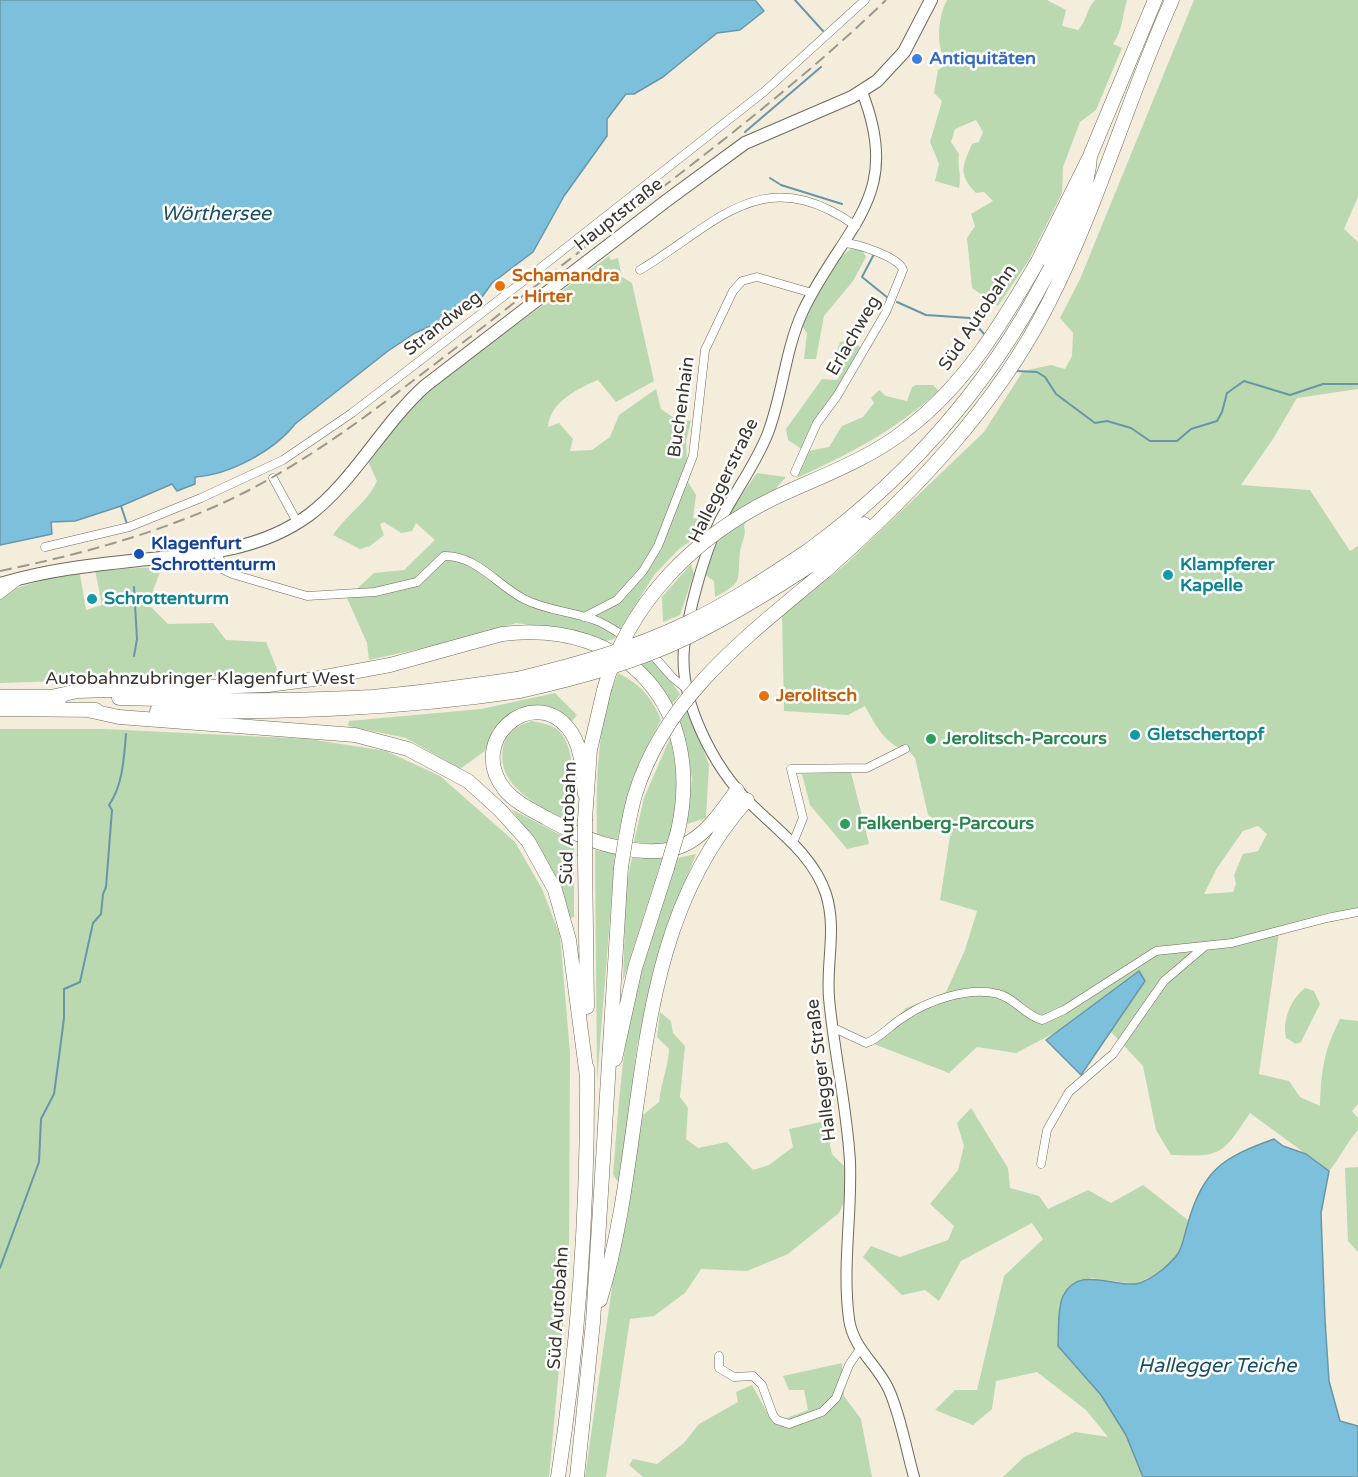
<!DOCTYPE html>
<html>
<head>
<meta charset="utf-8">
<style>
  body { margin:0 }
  canvas { display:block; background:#f4eddc }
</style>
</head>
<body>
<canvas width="1358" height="1477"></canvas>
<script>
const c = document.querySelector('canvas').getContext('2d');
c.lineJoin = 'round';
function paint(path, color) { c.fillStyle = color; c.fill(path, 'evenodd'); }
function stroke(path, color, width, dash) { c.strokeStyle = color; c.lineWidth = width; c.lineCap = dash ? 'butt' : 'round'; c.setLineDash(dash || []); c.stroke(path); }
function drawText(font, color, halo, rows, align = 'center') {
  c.font = font + ' "Varela Round",sans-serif'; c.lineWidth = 5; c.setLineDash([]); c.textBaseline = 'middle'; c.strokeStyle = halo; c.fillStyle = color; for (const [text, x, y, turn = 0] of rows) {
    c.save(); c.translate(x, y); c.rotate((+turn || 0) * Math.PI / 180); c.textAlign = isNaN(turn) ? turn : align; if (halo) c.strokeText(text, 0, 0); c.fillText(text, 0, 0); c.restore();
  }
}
const green = new Path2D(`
  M 947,0 L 1047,0 L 1066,10 L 1062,26 L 1078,30 C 1087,21 1086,9 1095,0 L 1127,0 C 1122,16 1123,30 1113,44 L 1122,48 L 1096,110 L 1080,122 L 1063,167 L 1062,193 L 1029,260 L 998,306 L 972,288 L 967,238 L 975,226 L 971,214 L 993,201 L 984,192 L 976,193 C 958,174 962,167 972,144 L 979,142 L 983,132 L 976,120 L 955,129 L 951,142 L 959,154 C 957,165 962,176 959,188 L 935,181 L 939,164 L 930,142 L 942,101 L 934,93 L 938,70 L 943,67 L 945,61 C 936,45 938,16 947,0 Z
  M 1194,0 L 1358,0 L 1358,197 L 1344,229 L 1358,242 L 1358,389 L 1297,398 L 1273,439 L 1241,485 L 1310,490 L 1350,551 L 1358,546 L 1358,908 L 1327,913 L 1280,926 L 1259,1074 L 1289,1081 L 1300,1097 L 1320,1106 C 1321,1071 1324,1050 1340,1019 L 1358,1021 L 1358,1104 L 1352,1111 L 1358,1118 L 1358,1130 C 1346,1143 1341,1157 1329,1171 L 1250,1113 C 1222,1155 1222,1157 1171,1155 L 1156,1130 L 1143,1066 L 1111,1032 L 1145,982 L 1139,971 L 1058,1031 L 1016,1053 L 977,1047 L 949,1073 L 874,1044 L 906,1008 L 946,992 L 965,950 L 977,911 L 940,900 L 951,830 L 928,815 L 915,758 L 908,750 C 887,748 874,723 865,706 L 848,715 L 784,711 L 782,616 L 846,564 L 984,432 L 1023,371 L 1051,365 L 1065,369 L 1072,356 L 1073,333 L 1060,318 L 1080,279 ZM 1258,826 L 1267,834 L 1258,851 L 1243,854 L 1234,875 L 1236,884 L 1233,892 L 1204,894 L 1217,868 L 1243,831 Z
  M 851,249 L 862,250 L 866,257 L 853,281 L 824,316 L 816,359 L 804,359 L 807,333 L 802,326 C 812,303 829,262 851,249 Z
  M 609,256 L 611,260 L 618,258 L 622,277 L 632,283 L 654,381 L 616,402 L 598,380 C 577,389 550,402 548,427 L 559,423 L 573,439 L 570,451 L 592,450 L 610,437 L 619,415 L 656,389 L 661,409 L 674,418 L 691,421 L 686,441 L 688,482 L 696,495 L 693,518 L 706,520 L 710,528 L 679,549 L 654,575 L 614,639 L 602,642 L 584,633 L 516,623 L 464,639 L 369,660 L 367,643 L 347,598 L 374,573 L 404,570 L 435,540 L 416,523 L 412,531 L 401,533 L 384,522 L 380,524 L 384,535 L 370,546 L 360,549 L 333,535 C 346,515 367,503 377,481 L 368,461 L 397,421 L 431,388 Z
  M 850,340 L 862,348 L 803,450 L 788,440 L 786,429 L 822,379 L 837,380 L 843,370 L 833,363 L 840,342 Z
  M 916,385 L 933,385 L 939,391 C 892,432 853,452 797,478 L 808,451 L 829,447 L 842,426 L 863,417 L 874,403 L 871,398 L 879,390 L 886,396 L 907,401 L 912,387 Z
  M 757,473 L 786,477 L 744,525 C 747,537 741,542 740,552 C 737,582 744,582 715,597 L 714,581 L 704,574 L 727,516 Z
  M 691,564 L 694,573 L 680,615 L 663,622 L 662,597 Z
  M 162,567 L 148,604 L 168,624 L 213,623 L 226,640 L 266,642 L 279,674 L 0,683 L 0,593 L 53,577 L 80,574 L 86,610 L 102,605 L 95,570 Z
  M 654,659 L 680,694 L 670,707 L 638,666 Z
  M 618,673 C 640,684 652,697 661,720 C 640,759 627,797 617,840 L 597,834 C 596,778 597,725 618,673 Z
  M 555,693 L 577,715 L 572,721 L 548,706 L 512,713 L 493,729 L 485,751 L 460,769 L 406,738 L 348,726 L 349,721 L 481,709 Z
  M 688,710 L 709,765 L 706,818 L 687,824 L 692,778 L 679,723 Z
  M 532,721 C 541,723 550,724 558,730 C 578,747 573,800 573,824 C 544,808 495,788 503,748 C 506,732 518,725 532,721 Z
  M 0,729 L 104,729 L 309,739 L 386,751 L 440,776 L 515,842 L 542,889 L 560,935 L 570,1053 L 569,1261 L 549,1477 L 0,1477 Z
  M 670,738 C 678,771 681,811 667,843 L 652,848 L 633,846 L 644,798 Z
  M 851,772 L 869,844 L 847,849 L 810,805 L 802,774 Z
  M 511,809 L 574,842 L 574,917 L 570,918 C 555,875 538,845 511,809 Z
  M 595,850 L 615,854 L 597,1082 Z
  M 696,854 L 665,934 L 637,1046 L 621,1176 L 617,1181 L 613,1174 C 618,1116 621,1058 633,1001 C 643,952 660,905 678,858 Z
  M 632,857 L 662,858 L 623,981 L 626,887 Z
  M 1305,988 L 1314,991 L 1320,1004 L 1301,1042 L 1296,1044 L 1286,1038 C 1282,1020 1291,999 1305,988 Z
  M 660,1012 L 671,1021 L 673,1033 L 685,1046 L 680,1097 L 688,1108 L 686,1139 L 698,1148 L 727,1142 L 753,1170 L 769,1165 L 793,1147 L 789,1129 L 825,1121 L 832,1154 L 846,1168 L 845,1200 L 839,1213 L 788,1254 L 747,1271 L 701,1269 L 685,1293 L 654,1316 L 630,1319 L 606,1477 L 585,1477 L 614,1273 L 643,1115 L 659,1102 C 661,1083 668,1068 669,1049 L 657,1037 Z
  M 971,1108 L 1008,1168 L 1010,1188 L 1039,1196 L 1048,1209 L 1088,1190 L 1111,1203 L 1143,1185 L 1188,1220 L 1180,1254 L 1159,1273 L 1135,1284 L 1090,1278 L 1101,1395 L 1126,1435 L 1143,1477 L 1003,1477 L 1024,1457 L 1075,1432 L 1108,1437 L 1086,1410 L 1037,1372 L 996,1381 L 992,1409 L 973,1425 L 935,1410 L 955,1390 L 977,1390 L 1004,1276 L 1043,1239 L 1032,1223 L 961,1261 L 939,1301 L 925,1290 L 902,1295 L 863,1257 L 871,1246 L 900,1257 L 948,1240 L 954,1226 L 930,1204 L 958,1170 L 964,1146 L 957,1123 Z
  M 1358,1167 L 1358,1252 L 1348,1241 L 1345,1168 Z
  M 842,1363 L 844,1396 L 861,1419 L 872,1477 L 643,1477 L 629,1465 L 633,1459 L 657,1464 L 684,1443 L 699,1424 L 738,1402 L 736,1392 L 752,1385 L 773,1423 L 808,1410 L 804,1390 L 789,1390 L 783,1376 Z`);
const water = new Path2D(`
  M 0,0 L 755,0 L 764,11 L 740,30 L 717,33 L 663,77 L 634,94 L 626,94 L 607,119 L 607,136 L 564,196 L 533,252 L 492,283 L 482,297 L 448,318 L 415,333 L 388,351 L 295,424 C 274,451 229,475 195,477 L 195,484 L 177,491 L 172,484 L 121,506 L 75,521 L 51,522 L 52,534 L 0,545 Z
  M 1139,971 L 1145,981 L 1081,1075 L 1046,1040 Z
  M 1274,1139 L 1283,1146 L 1306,1154 L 1329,1171 L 1321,1213 L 1325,1320 L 1329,1381 L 1340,1421 L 1358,1426 L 1358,1477 L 1143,1477 L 1126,1435 L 1101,1395 L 1058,1346 C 1059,1332 1057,1309 1063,1296 C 1078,1266 1110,1286 1134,1284 C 1142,1284 1156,1275 1162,1270 C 1184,1251 1180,1250 1188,1223 C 1203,1169 1224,1157 1274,1139 Z`);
const stream = new Path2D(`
  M 795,0 L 823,31
  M 745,132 L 821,67
  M 770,178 L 781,185 L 842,204
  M 873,256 L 862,277 L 888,298
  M 897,302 L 926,315 L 970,318 L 985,335
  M 1016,371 L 1037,372 L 1045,377 L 1056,394 L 1095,423 L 1107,421 L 1131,428 L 1150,441 L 1177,441 L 1191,429 L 1217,421 L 1222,412 L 1227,393 L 1244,381 L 1290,395 L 1323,384 L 1358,384
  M 121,506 L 127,524
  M 134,587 L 137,639 L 134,656
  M 0,1268 L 39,1162 L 41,1119 L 54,1094 L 59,1057 L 64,1018 L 64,989 L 80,982 L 93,923 L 101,914 L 103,894 L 106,887 L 112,810 L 109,805 C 123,785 124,757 126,734`);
const street = new Path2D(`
  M 640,270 C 718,223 762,160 856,226
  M 795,472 L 817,423 L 837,396 L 886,312 L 903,270 C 899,257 858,244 845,243
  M 273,478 L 297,522
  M 45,547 L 129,527 L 201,498 L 283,460 L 352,413 L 539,269 L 765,91 L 865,0
  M 217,552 L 224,570 L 232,574 L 307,596 L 375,592 L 417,582 L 444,556 C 476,555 497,585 524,599 C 547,611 571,611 595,620 C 606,624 617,632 627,638
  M 0,595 L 18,581
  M 584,617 L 617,600 L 643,571 L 658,546 L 693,456 L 705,350 L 733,291 L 742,281 L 757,277 L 812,293
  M 650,652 L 673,678 L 688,690
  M 793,843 L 803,818 L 791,769 L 867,768 L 905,749
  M 834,1028 L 866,1043 C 881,1038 890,1025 904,1017 C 927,1001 969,986 998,994 C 1015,998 1024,1015 1042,1020 L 1064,1010 L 1156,951 L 1232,943 L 1327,918 L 1358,912
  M 1041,1164 L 1047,1130 L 1069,1092 L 1113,1054 L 1164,981 L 1204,947
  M 719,1356 L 719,1368 L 734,1377 L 753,1376 L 762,1385 L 773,1415 L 777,1420 L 789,1424 L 822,1412 L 836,1398 L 849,1365 L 860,1349`);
const secondary = new Path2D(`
  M 862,92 C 904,198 844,225 803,311 C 785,350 783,393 768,433 C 755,466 733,494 718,525 C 703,557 688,613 684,648 C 679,700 713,767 750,803 C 778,831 813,855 826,894 C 837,929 826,963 829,998 C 834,1053 847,1107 850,1162 C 852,1215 842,1267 849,1319 C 853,1349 878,1365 889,1390 C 901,1417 906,1449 914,1477`);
const primary = new Path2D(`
  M 0,584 C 46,570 92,565 139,560 C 200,554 258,552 309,515 C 353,482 382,425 425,386 L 666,201 L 745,143 L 852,97 L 877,81 L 904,52 L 931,0`);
const highway = new Path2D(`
  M 1038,261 L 1090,156 L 1155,0
  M 809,550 C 915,472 1000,373 1057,254 C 1072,222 1088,191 1090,156
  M 817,561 L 864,524
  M 825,571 C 911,495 996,407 1048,304 C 1098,206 1127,100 1172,0
  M 0,697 L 61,697
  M 51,697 L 78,691 L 268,685 L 314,679 L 390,665 L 502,634 C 628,619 705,708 678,831
  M 119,698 C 203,700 287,702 372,697 C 421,693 469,686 517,679
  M 0,709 L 96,710
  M 87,710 L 119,717 L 355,735 L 408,749 L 468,781 L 500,810 L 528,841 L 555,890 L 569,940 L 587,1077
  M 157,711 C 281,713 397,709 520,691
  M 585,794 C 582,772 583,746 568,728 C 532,684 465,741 505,790 C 516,803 532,810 546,818 C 570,831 595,844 622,848 C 685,860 703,838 737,790
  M 585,819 L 590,750 L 604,690
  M 585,856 L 587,1007
  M 615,1059 L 635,968 L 667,868
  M 600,1300 C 651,1135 624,936 747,800
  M 558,1477 C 579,1342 588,1204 587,1068
  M 577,1477 L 593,1322 L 621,867`);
const rail = new Path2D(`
  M 0,571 C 77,555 153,535 225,502 C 298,468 363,419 427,370 C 481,329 534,287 588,245 C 689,166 793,90 886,0`);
const highwayBridge = new Path2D(`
  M 517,679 C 576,665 633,649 687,623 C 730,603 770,576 809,550
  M 604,690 C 628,603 694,537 774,498 C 819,477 868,460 907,429 C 965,385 1002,323 1038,261
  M 520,691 C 578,678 637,662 690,636 C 734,614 776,588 817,561
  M 585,856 L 585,819
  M 621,867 C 625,843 628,819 635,795 C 665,696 749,635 825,571
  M 667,868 L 678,831`);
const markers = [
  [917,59,6,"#3f7fe0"],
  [500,286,6,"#e8710a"],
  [139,554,6,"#1a4fb4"],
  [1168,575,6,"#0f9aa8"],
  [92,599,6,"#0f9aa8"],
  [764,696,6,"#e8710a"],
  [1135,735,6,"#0f9aa8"],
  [931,739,6,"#2e9e5b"],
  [845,824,6,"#2e9e5b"]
];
const shopNames = [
  ["Antiquitäten",929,59]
];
const streetNames = [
  ["Hauptstraße",619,215,-38],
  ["Süd Autobahn",978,318,-56],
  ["Strandweg",443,324,-38],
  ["Erlachweg",854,336,-60],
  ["Buchenhain",682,407,-82],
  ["Halleggerstraße",724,481,-64],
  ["Autobahnzubringer Klagenfurt West",200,679],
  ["Süd Autobahn",569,823,-88],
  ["Hallegger Straße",822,1070,-97],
  ["Süd Autobahn",559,1308,-86]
];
const foodNames = [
  ["Schamandra",512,276],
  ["- Hirter",512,297],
  ["Jerolitsch",776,696]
];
const transitNames = [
  ["Klagenfurt",151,544],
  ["Schrottenturm",151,565]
];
const cultureNames = [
  ["Klampferer",1180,565],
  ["Kapelle",1180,586],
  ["Schrottenturm",104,599],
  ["Gletschertopf",1147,735]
];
const leisureNames = [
  ["Jerolitsch-Parcours",943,739],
  ["Falkenberg-Parcours",857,824]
];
const waterNames = [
  ["Wörthersee",216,215],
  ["Hallegger Teiche",1217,1367]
];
paint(green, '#bbd9b1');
paint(water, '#7dc0dc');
stroke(water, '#6896a8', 1.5);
stroke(stream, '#6896a8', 2);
stroke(street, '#706a5b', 9);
stroke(secondary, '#706a5b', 12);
stroke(primary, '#706a5b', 14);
stroke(highway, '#706a5b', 15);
stroke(street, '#fff', 8);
stroke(secondary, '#fff', 10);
stroke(primary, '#fff', 12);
stroke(highway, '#fff', 14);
stroke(rail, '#9d988b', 2, [12, 6]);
stroke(highwayBridge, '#706a5b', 15, []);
stroke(highwayBridge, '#fff', 14);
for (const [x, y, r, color] of markers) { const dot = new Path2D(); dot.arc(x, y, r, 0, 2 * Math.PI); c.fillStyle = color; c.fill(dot); stroke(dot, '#fff', 2); }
drawText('bold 18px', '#366cbe', '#fff', shopNames, 'left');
drawText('18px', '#38352e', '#fff', streetNames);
drawText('bold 18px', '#c56008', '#fff', foodNames, 'left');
drawText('bold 18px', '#164399', '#fff', transitNames, 'left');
drawText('bold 18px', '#0d838f', '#fff', cultureNames, 'left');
drawText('bold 18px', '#27864d', '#fff', leisureNames, 'left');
drawText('italic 20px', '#195064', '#fff', waterNames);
</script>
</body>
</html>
